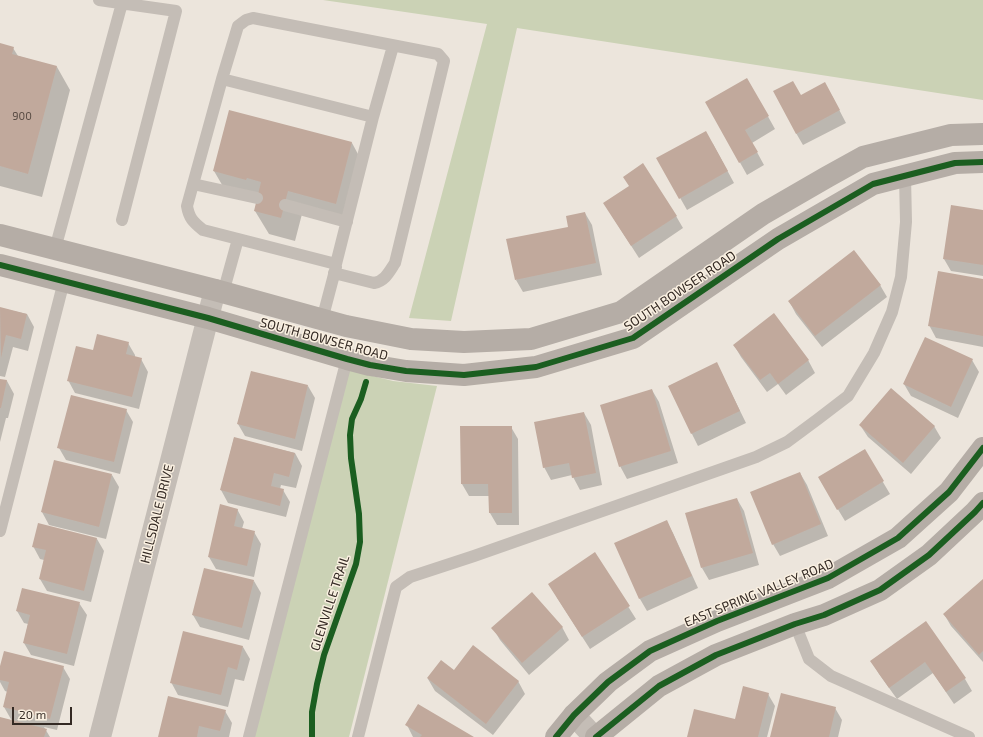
<!DOCTYPE html>
<html>
<head>
<meta charset="utf-8">
<style>
  body { margin:0 }
  #map { position:relative; width:983px; height:737px; overflow:hidden; background:#ece5dc; font-family:"Exo 2",sans-serif }
  canvas { display:block }
  .scale { position:absolute; left:12px; top:707px; width:60px; height:18px; box-sizing:border-box; border:2px solid #342a24; border-top:0; padding-left:5px; font-size:12px; line-height:14px; white-space:nowrap; color:#342a24; -webkit-text-stroke:3px #faf0e1; paint-order:stroke }
</style>
</head>
<body>
<div id="map">
<canvas width="983" height="737"></canvas>
<div class="scale">20 m</div>
</div>
<script>
const c = document.querySelector('canvas').getContext('2d');
c.lineJoin = 'round';
function paint(path, color) { c.fillStyle = color; c.fill(path, 'evenodd'); }
function stroke(path, color, width, dash) { c.strokeStyle = color; c.lineWidth = width; c.lineCap = dash ? 'butt' : 'round'; c.setLineDash(dash || []); c.stroke(path); }
function drawText(font, color, halo, rows, align = 'center') {
  c.font = font + ' "Exo 2",sans-serif'; c.lineWidth = 3; c.setLineDash([]); c.textBaseline = 'middle'; c.strokeStyle = halo; c.fillStyle = color; for (const [text, x, y, turn = 0] of rows) {
    c.save(); c.translate(x, y); c.rotate((+turn || 0) * Math.PI / 180); c.textAlign = isNaN(turn) ? turn : align; if (halo) c.strokeText(text, 0, 0); c.fillText(text, 0, 0); c.restore();
  }
}
const green = new Path2D(`
  M 323,0 L 983,0 L 983,100 L 517,28 L 451,321 L 409,318 L 487,24 Z
  M 344,369 L 393,381 L 437,386 L 349,737 L 250,737 Z`);
const shadow = new Path2D(`
  M 0,44 L 13,48 L 18,56 L 57,67 L 70,90 L 42,197 L 0,186 Z
  M 747,79 L 775,129 L 752,143 L 764,165 L 747,175 L 706,102 Z
  M 801,96 L 832,96 L 846,123 L 803,145 L 796,133 Z
  M 230,111 L 352,143 L 365,167 L 349,227 L 302,214 L 295,241 L 269,234 L 255,211 L 257,203 L 228,195 L 214,171 Z
  M 713,144 L 734,183 L 687,210 L 658,159 Z
  M 983,211 L 983,276 L 951,271 L 944,259 Z
  M 585,213 L 592,225 L 602,275 L 523,292 L 516,280 Z
  M 612,216 L 676,216 L 683,228 L 639,258 Z
  M 983,280 L 983,347 L 936,338 L 929,325 Z
  M 880,285 L 887,297 L 822,347 L 796,314 L 789,301 Z
  M 0,308 L 27,314 L 34,327 L 28,351 L 13,347 L 5,377 L 0,376 Z
  M 774,315 L 808,360 L 815,373 L 786,395 L 778,384 L 767,392 L 741,357 L 734,345 Z
  M 128,343 L 135,355 L 135,358 L 141,359 L 148,372 L 139,409 L 75,393 L 68,380 L 93,351 Z
  M 972,360 L 979,372 L 958,418 L 911,396 L 904,384 Z
  M 717,364 L 723,376 L 746,423 L 698,446 L 692,434 L 669,386 Z
  M 0,380 L 7,381 L 14,394 L 8,418 L 6,418 L 0,442 Z
  M 308,386 L 315,398 L 302,451 L 245,436 L 238,424 Z
  M 652,390 L 659,402 L 678,463 L 627,479 L 620,466 Z
  M 126,410 L 133,422 L 120,474 L 66,460 L 59,448 Z
  M 584,413 L 591,425 L 602,485 L 580,490 L 572,475 L 551,480 L 544,467 Z
  M 860,425 L 934,426 L 941,438 L 911,474 L 868,437 Z
  M 461,427 L 511,427 L 518,439 L 519,525 L 497,525 L 490,513 L 489,496 L 469,496 L 462,484 Z
  M 234,438 L 295,453 L 302,466 L 296,488 L 281,485 L 280,489 L 283,490 L 290,502 L 286,517 L 228,503 L 221,490 Z
  M 864,450 L 890,494 L 845,521 L 819,478 Z
  M 800,473 L 807,485 L 828,536 L 780,556 L 773,544 Z
  M 112,475 L 119,487 L 106,539 L 49,525 L 42,512 Z
  M 737,499 L 744,511 L 759,565 L 709,580 L 702,568 Z
  M 237,509 L 244,522 L 242,529 L 254,532 L 261,544 L 254,577 L 216,569 L 209,557 Z
  M 666,521 L 673,533 L 698,588 L 647,611 L 640,599 L 616,544 Z
  M 97,539 L 104,551 L 91,602 L 47,591 L 40,579 L 44,560 L 40,559 L 33,546 Z
  M 595,554 L 636,619 L 590,649 L 556,596 Z
  M 983,580 L 983,662 L 951,626 L 944,614 Z
  M 254,581 L 261,593 L 249,640 L 200,627 L 193,615 Z
  M 79,603 L 87,615 L 74,666 L 31,655 L 24,643 L 28,624 L 24,623 L 17,611 Z
  M 926,623 L 965,679 L 972,691 L 954,704 L 933,673 L 897,699 L 879,674 L 872,662 Z
  M 562,627 L 569,640 L 529,675 L 500,640 L 493,628 Z
  M 243,647 L 250,659 L 244,681 L 235,679 L 228,707 L 178,695 L 171,682 Z
  M 63,667 L 70,679 L 57,730 L 44,727 L 50,737 L 0,737 L 0,718 L 12,721 L 4,707 L 8,692 L 5,691 L 0,682 L 0,670 Z
  M 454,672 L 518,681 L 525,694 L 493,735 L 435,691 L 428,679 Z
  M 768,694 L 775,706 L 767,737 L 688,737 L 736,720 Z
  M 835,708 L 842,720 L 838,737 L 771,737 Z
  M 225,711 L 232,723 L 229,737 L 159,737 Z
  M 407,725 L 472,737 L 413,737 Z`);
const building = new Path2D(`
  M 0,43 L 14,47 L 12,54 L 57,66 L 28,174 L 0,166 Z
  M 747,78 L 769,116 L 745,130 L 758,152 L 739,163 L 705,102 Z
  M 793,81 L 801,95 L 825,82 L 840,110 L 796,134 L 773,91 Z
  M 229,110 L 352,142 L 336,204 L 288,191 L 281,218 L 254,211 L 261,182 L 247,178 L 246,180 L 213,171 Z
  M 706,131 L 728,171 L 679,199 L 656,158 Z
  M 643,163 L 677,216 L 631,246 L 603,203 L 629,186 L 623,177 Z
  M 951,205 L 983,210 L 983,265 L 943,259 Z
  M 585,212 L 596,263 L 515,280 L 506,239 L 568,227 L 566,216 Z
  M 854,250 L 881,285 L 815,336 L 788,301 Z
  M 938,271 L 983,279 L 983,336 L 928,326 Z
  M 0,307 L 27,314 L 21,339 L 6,335 L 1,358 Z
  M 774,313 L 809,360 L 778,384 L 770,373 L 760,380 L 733,345 Z
  M 97,334 L 129,342 L 126,354 L 142,358 L 132,397 L 67,381 L 76,346 L 93,350 Z
  M 925,337 L 973,359 L 951,407 L 903,384 Z
  M 717,362 L 740,411 L 691,434 L 668,386 Z
  M 251,371 L 308,385 L 295,439 L 237,424 Z
  M 0,379 L 7,380 L 1,408 L 0,408 Z
  M 891,388 L 935,426 L 903,463 L 859,425 Z
  M 652,389 L 671,451 L 619,467 L 600,405 Z
  M 71,395 L 127,409 L 114,462 L 57,448 Z
  M 584,412 L 596,473 L 572,478 L 569,463 L 543,468 L 534,422 Z
  M 460,426 L 512,426 L 512,513 L 489,513 L 488,484 L 461,484 Z
  M 234,437 L 295,453 L 289,477 L 274,473 L 271,486 L 284,489 L 280,506 L 220,490 Z
  M 865,449 L 884,481 L 837,510 L 818,477 Z
  M 54,460 L 112,474 L 99,527 L 41,512 Z
  M 800,472 L 821,524 L 772,545 L 750,492 Z
  M 737,498 L 753,553 L 701,568 L 685,513 Z
  M 220,504 L 238,509 L 234,526 L 255,531 L 247,566 L 208,557 Z
  M 667,520 L 692,576 L 639,599 L 614,543 Z
  M 38,523 L 97,538 L 84,591 L 39,579 L 46,550 L 32,547 Z
  M 595,552 L 630,606 L 582,637 L 548,584 Z
  M 204,568 L 254,580 L 242,628 L 192,615 Z
  M 983,579 L 983,651 L 979,655 L 943,614 Z
  M 22,588 L 80,602 L 67,654 L 23,643 L 30,615 L 16,611 Z
  M 532,592 L 563,627 L 522,663 L 491,628 Z
  M 926,621 L 966,678 L 946,692 L 925,662 L 889,688 L 870,661 Z
  M 183,631 L 243,646 L 237,670 L 228,667 L 221,695 L 170,683 Z
  M 473,645 L 519,681 L 486,724 L 427,678 L 441,660 L 454,670 Z
  M 4,651 L 64,666 L 50,719 L 3,707 L 9,682 L 0,680 L 0,666 Z
  M 743,686 L 769,693 L 758,737 L 687,737 L 694,709 L 735,719 Z
  M 781,693 L 836,707 L 829,737 L 770,737 Z
  M 168,696 L 226,710 L 220,731 L 199,726 L 197,737 L 158,737 Z
  M 418,704 L 474,737 L 420,737 L 422,735 L 405,725 Z
  M 0,717 L 47,729 L 44,737 L 0,737 Z`);
const lane = new Path2D(`
  M 99,0 L 176,11 L 122,220
  M 222,79 L 373,117 L 336,264 L 203,230 C 193,222 189,218 187,206 Z
  M 222,79 L 238,26 L 246,20 L 253,18 L 438,54 L 444,61 L 395,263 C 389,272 385,281 374,283 L 334,273
  M 373,117 L 393,46
  M 193,184 L 257,198
  M 285,205 L 347,222
  M 55,249 L 122,3
  M 223,293 L 238,239
  M 322,320 L 336,267
  M 0,531 L 64,281
  M 795,624 L 809,659 L 831,676 L 969,737
  M 249,737 L 347,359
  M 358,737 L 396,587 L 410,577 L 474,556 L 756,457 L 787,442 L 818,419 L 848,396 L 874,353 L 892,312 L 901,277 L 906,222 L 905,176`);
const street = new Path2D(`
  M 574,715 L 594,737
  M 100,737 L 215,290`);
const secondary = new Path2D(`
  M 0,235 L 215,290 L 346,326 L 411,339 L 464,342 L 531,339 L 621,312 L 763,214 L 827,177 L 863,157 L 951,135 L 983,134
  M 0,265 L 208,318 L 347,359 L 370,365 L 406,371 L 464,375 L 536,367 L 633,338 L 778,239 L 873,184 L 955,163 L 983,162
  M 556,737 L 574,715 L 608,682 L 650,651 L 717,621 L 828,578 L 898,538 L 949,492 L 983,448
  M 596,737 L 659,686 L 716,655 L 795,624 L 824,615 L 880,590 L 929,555 L 975,512 L 983,503`);
const cycleway = new Path2D(`
  M 0,265 L 208,318 L 347,359 L 370,365 L 406,371 L 464,375 L 536,367 L 633,338 L 778,239 L 873,184 L 955,163 L 983,162
  M 312,737 L 312,712 L 317,684 L 324,655 L 356,564 L 360,542 L 359,514 L 351,458 L 350,435 L 352,419 L 361,399 L 366,382
  M 556,737 L 574,715 L 608,682 L 650,651 L 717,621 L 828,578 L 898,538 L 949,492 L 983,448
  M 596,737 L 659,686 L 716,655 L 795,624 L 824,615 L 880,590 L 929,555 L 975,512 L 983,503`);
const numberNames = [
  ["900",22,116]
];
const streetNames = [
  ["SOUTH BOWSER ROAD",680,291,-34],
  ["SOUTH BOWSER ROAD",324,339,15],
  ["HILLSDALE DRIVE",157,514,-76],
  ["EAST SPRING VALLEY ROAD",759,593,-22],
  ["GLENVILLE TRAIL",330,603,-72]
];
paint(green, '#cbd2b5');
paint(shadow, '#0003');
paint(building, '#c1a99c');
stroke(lane, '#c4bdb6', 12);
stroke(street, '#c4bdb6', 22);
stroke(secondary, '#b5ada6', 22);
stroke(cycleway, '#1b5e20', 6);
drawText('11px', '#574a42', null, numberNames);
drawText('13px', '#342a24', '#faf0e1', streetNames);
</script>
</body>
</html>
